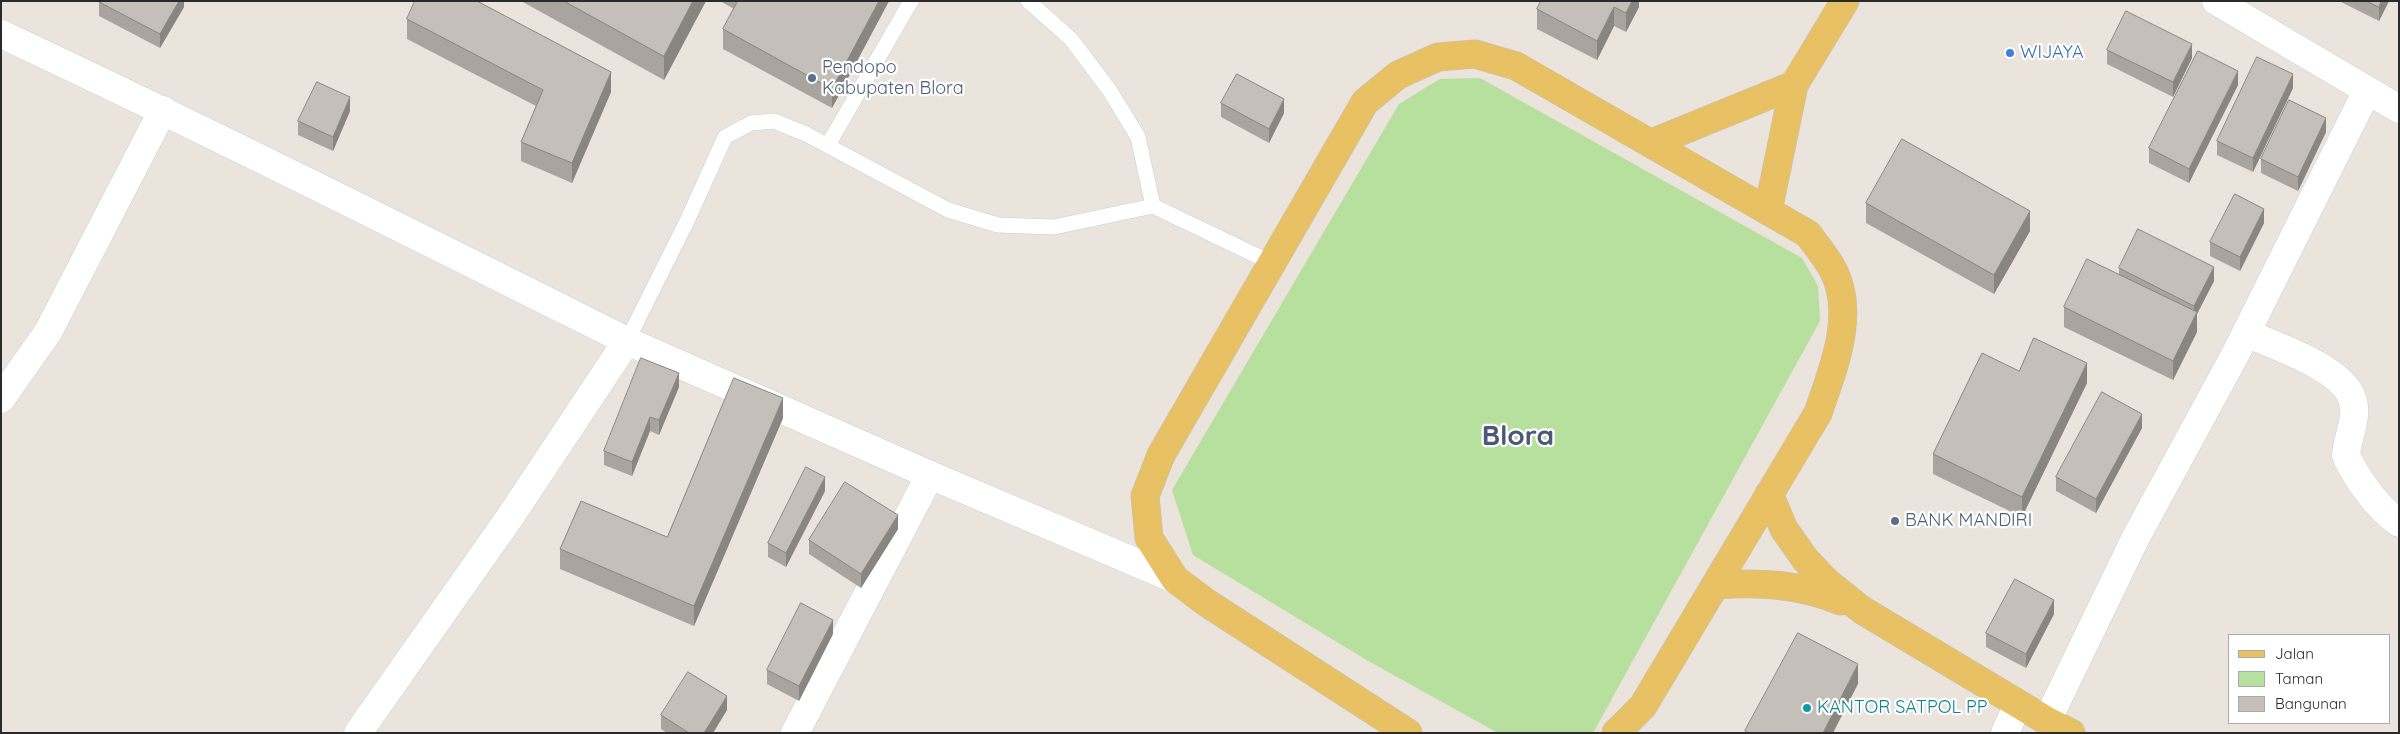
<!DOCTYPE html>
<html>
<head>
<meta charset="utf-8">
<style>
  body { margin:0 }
  #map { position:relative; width:2400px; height:734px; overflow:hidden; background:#ebe4dd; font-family:Quicksand,sans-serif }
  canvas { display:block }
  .frame { position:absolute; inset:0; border:2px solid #2a2a2a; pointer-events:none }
  .legend { position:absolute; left:2228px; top:634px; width:162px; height:90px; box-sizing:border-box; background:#fff; border:1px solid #aaa; margin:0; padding:6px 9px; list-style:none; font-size:15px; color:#2a2a2a }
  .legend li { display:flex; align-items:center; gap:10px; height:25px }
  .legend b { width:25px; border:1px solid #aaa }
</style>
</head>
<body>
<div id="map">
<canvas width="2400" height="734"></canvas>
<div class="frame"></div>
<ul class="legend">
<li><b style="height:6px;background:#e8c165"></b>Jalan</li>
<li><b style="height:14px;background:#b7df9d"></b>Taman</li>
<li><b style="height:14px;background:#c4bfb8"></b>Bangunan</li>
</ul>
</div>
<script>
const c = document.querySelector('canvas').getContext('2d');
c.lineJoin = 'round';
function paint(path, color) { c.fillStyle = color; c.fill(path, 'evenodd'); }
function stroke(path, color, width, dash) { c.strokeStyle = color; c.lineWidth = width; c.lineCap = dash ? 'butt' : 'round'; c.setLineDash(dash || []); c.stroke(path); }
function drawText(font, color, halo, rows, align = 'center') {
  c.font = font + ' Quicksand,sans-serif'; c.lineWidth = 4.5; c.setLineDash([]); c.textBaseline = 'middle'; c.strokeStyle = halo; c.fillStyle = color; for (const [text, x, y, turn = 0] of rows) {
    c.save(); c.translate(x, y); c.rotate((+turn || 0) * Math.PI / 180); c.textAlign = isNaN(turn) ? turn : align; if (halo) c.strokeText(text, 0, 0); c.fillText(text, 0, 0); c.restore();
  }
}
const green = new Path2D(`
  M 1480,78 L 1802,258 L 1818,286 L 1820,321 L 1593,733 L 1498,733 L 1370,662 L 1193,555 L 1172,490 L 1399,104 L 1440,79 Z`);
const service = new Path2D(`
  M 1028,1 L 1071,39 L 1110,91 L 1138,137 L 1153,206
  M 828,145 L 911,1
  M 627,341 L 687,221 L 725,137 L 751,123 L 774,121 L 806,134 L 948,210 L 998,225 L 1054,227 L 1153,206 L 1272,263`);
const minor = new Path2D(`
  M 2246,333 C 2275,346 2341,367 2352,398 C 2359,416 2347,438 2346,455 C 2357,480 2377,507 2399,523
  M 1,399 L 48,332 L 163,110
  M 2047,721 L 2136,537 L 2235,355 L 2367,91
  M 795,733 L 930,475
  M 2005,733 L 2018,704`);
const secondary = new Path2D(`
  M 2216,1 L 2399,109
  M 1,34 C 212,133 419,237 627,341
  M 358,733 L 510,517 L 627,341 L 930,475 L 1175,579`);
const primary = new Path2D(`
  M 1652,143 L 1794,85
  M 1768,211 L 1794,85 L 1845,1
  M 1769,494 L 1784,529 L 1805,559 L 1827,582 L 1862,610 L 2047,721 L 2071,733
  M 1716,585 C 1760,582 1800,584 1841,601
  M 1408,733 L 1207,603 L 1175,579 L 1149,538 L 1145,496 L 1161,455 L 1365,102 L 1398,75 L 1438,57 L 1475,54 L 1516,66 L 1808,234 C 1816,245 1825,256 1832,268 C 1857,313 1833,369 1818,413 L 1643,706 L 1616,733`);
const wall = new Path2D(`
  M 184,1 L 184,7 L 160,48 L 99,16 L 99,2 Z
  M 521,1 L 706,1 L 664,80 Z
  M 720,1 L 889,1 L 832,108 L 723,49 L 723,29 L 734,9 Z
  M 1639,1 L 1639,7 L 1626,32 L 1614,26 L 1597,60 L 1537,29 L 1537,9 Z
  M 2339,1 L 2389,1 L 2379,21 Z
  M 407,19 L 611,92 L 572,183 L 521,161 L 521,142 L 536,106 L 407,39 Z
  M 2107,50 L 2192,58 L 2173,97 L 2107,64 Z
  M 2238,85 L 2189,183 L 2149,163 L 2149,148 Z
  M 2293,88 L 2253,172 L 2217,155 L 2217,141 Z
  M 1221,103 L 1284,113 L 1269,143 L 1221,117 Z
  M 350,111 L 333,151 L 298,135 L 298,121 Z
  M 2326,132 L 2298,191 L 2261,173 L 2261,159 Z
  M 1866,203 L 2030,231 L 1994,294 L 1866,223 Z
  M 2264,223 L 2240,271 L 2210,256 L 2210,242 Z
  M 2119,268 L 2214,281 L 2197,314 L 2197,332 L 2173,380 L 2064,327 L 2064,307 L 2119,274 Z
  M 2019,371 L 2087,383 L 2022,517 L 1933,474 L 1933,454 Z
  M 679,387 L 659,435 L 650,431 L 632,476 L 604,465 L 604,451 Z
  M 783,418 L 694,626 L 560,569 L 560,549 L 667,537 Z
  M 2142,428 L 2096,513 L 2056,491 L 2056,477 Z
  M 825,491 L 786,567 L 768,557 L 768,543 Z
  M 898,529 L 861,588 L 809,554 L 809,540 Z
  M 2054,614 L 2026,668 L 1986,647 L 1986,633 Z
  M 833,634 L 799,701 L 767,684 L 767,670 Z
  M 727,710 L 713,733 L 667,733 L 661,729 L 661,715 Z`);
const shadedWall = new Path2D(`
  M 179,1 L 184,1 L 184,7 L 160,48 L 160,34 Z
  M 693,1 L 706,1 L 664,80 L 664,56 Z
  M 879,1 L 889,1 L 832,108 L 832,89 Z
  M 1632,1 L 1639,1 L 1639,7 L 1626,32 L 1626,13 Z
  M 2381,1 L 2389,1 L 2379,21 L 2379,7 Z
  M 1614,7 L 1614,26 L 1597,60 L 1597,41 Z
  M 2192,44 L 2192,58 L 2173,97 L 2173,82 Z
  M 2238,71 L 2238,85 L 2189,183 L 2189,169 Z
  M 611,72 L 611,92 L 572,183 L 572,163 Z
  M 2293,74 L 2293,88 L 2253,172 L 2253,158 Z
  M 350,97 L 350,111 L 333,151 L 333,137 Z
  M 1284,99 L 1284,113 L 1269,143 L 1269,129 Z
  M 2326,118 L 2326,132 L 2298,191 L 2298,177 Z
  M 2264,209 L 2264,223 L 2240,271 L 2240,257 Z
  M 2030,211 L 2030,231 L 1994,294 L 1994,275 Z
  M 2214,267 L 2214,281 L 2197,314 L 2197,332 L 2173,380 L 2173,361 L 2194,318 L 2194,306 Z
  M 2087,363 L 2087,383 L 2022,517 L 2022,497 Z
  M 679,373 L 679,387 L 659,435 L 659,420 Z
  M 783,398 L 783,418 L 694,626 L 694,606 Z
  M 2142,414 L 2142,428 L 2096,513 L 2096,499 Z
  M 650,417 L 650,431 L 632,476 L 632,462 Z
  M 825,477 L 825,491 L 786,567 L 786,553 Z
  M 898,515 L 898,529 L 861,588 L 861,574 Z
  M 2054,600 L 2054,614 L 2026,668 L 2026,654 Z
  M 833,620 L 833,634 L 799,701 L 799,686 Z
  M 1858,664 L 1858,684 L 1833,733 L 1823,733 Z
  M 727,696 L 727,710 L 713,733 L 704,733 Z`);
const building = new Path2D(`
  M 99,1 L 179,1 L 160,34 L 99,2 Z
  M 415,1 L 477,1 L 611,72 L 572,163 L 521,142 L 543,90 L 407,19 Z
  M 564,1 L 693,1 L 664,56 Z
  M 738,1 L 879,1 L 832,89 L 723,29 Z
  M 1541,1 L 1632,1 L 1626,13 L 1614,7 L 1597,41 L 1537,9 Z
  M 2367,1 L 2381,1 L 2379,7 Z
  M 2126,11 L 2192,44 L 2173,82 L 2107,50 Z
  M 2198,51 L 2238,71 L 2189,169 L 2149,148 Z
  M 2257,57 L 2293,74 L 2253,158 L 2217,141 Z
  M 1237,74 L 1284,99 L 1269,129 L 1221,103 Z
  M 317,82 L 350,97 L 333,137 L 298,121 Z
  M 2289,100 L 2326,118 L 2298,177 L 2261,159 Z
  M 1902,139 L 2030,211 L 1994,275 L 1866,203 Z
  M 2235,194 L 2264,209 L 2240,257 L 2210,242 Z
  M 2138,229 L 2214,267 L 2194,306 L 2119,268 Z
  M 2087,259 L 2197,312 L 2173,361 L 2064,307 Z
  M 2034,338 L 2087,363 L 2022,497 L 1933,454 L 1982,353 L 2019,371 Z
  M 641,358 L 679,373 L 659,420 L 650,417 L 632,462 L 604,451 Z
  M 734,378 L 783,398 L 694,606 L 560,549 L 581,501 L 667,537 Z
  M 2102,392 L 2142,414 L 2096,499 L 2056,477 Z
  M 806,467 L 825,477 L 786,553 L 768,543 Z
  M 845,482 L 898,515 L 861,574 L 809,540 Z
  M 2015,579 L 2054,600 L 2026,654 L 1986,633 Z
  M 801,603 L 833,620 L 799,686 L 767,670 Z
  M 1798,633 L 1858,664 L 1823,733 L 1749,733 L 1745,731 Z
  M 688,672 L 727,696 L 704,733 L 689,733 L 661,715 Z`);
const markers = [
  [2010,53,5,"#3f7fe0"],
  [812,78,5,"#5c6f8a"],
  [1895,521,5,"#5c6f8a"],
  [1807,708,5,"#0f9aa8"]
];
const shopNames = [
  ["WIJAYA",2020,53]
];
const serviceNames = [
  ["Pendopo",822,68],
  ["Kabupaten Blora",822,89],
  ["BANK MANDIRI",1905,521]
];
const cultureNames = [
  ["KANTOR SATPOL PP",1817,708]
];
const townNames = [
  ["Blora",1518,437]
];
paint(green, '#b7df9d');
stroke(service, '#cbcfdb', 16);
stroke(minor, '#cbcfdb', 29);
stroke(secondary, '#cbcfdb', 29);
stroke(primary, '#c3c3c3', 29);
stroke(service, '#fff', 15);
stroke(minor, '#fff', 28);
stroke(secondary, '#fff', 28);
stroke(primary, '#e8c165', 28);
paint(wall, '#a9a49e');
paint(shadedWall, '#898681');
paint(building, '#c4bfb8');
stroke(building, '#898681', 1);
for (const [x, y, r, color] of markers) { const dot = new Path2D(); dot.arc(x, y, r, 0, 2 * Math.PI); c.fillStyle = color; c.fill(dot); stroke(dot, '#fff', 2); }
drawText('18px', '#366cbe', '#fff', shopNames, 'left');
drawText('18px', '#4e5e75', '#fff', serviceNames, 'left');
drawText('18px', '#0d838f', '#fff', cultureNames, 'left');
drawText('bold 28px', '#4d5878', '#fff', townNames);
</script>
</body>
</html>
